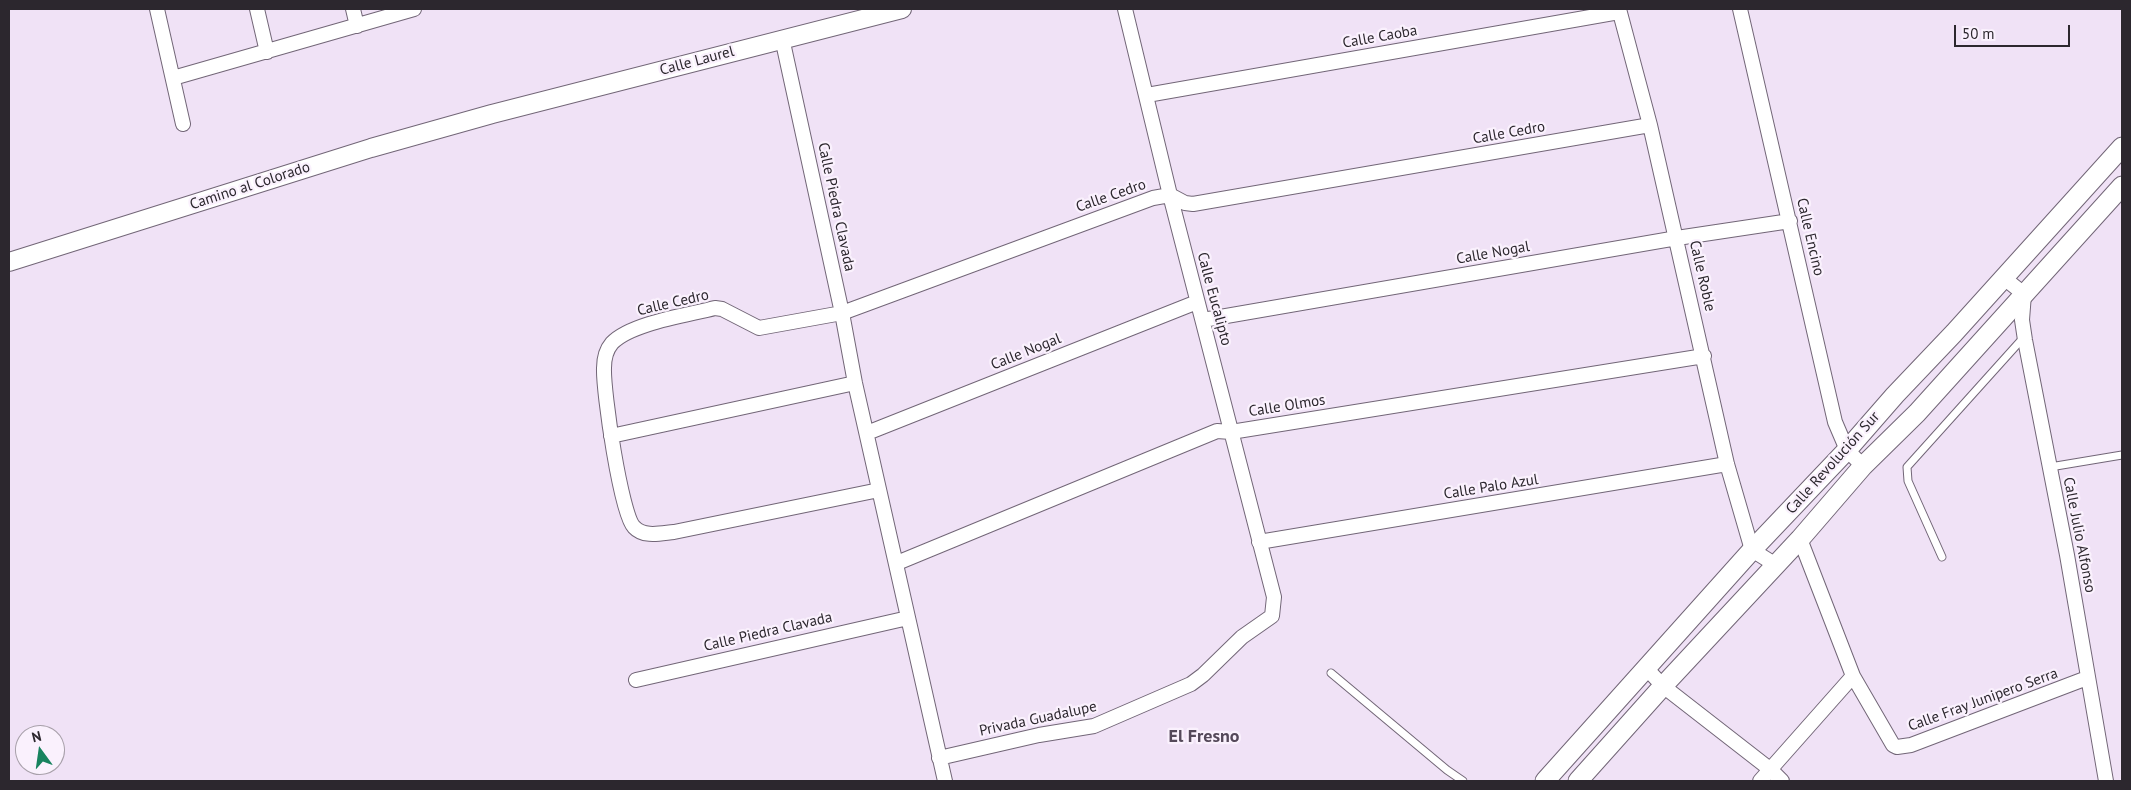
<!DOCTYPE html>
<html>
<head>
<meta charset="utf-8">
<style>
  body { margin:0 }
  #map { position:relative; width:2131px; height:790px; overflow:hidden; background:#f0e2f6; font-family:"PT Sans",sans-serif }
  canvas { display:block }
  .frame { position:absolute; inset:0; border:10px solid #2c272e; pointer-events:none }
  .north { position:absolute; left:15px; top:725px; width:50px; height:50px; box-sizing:border-box; background:#faf1fd; border:1px solid #a8a0aa; border-radius:50%; rotate:346deg; font-size:14px; font-weight:700; line-height:20px; text-align:center; color:#2c272e }
  .north::after { content:''; display:block; margin:auto; width:18px; height:22px; background:#18835f; clip-path:polygon(50% 0,100% 100%,50% 72%,0 100%) }
  .scale { position:absolute; left:1954px; top:25px; width:116px; height:22px; box-sizing:border-box; border:2px solid #2c272e; border-top:0; padding-left:6px; font-size:15px; line-height:18px; white-space:nowrap; color:#2c272e; -webkit-text-stroke:4px #faf1fd; paint-order:stroke }
</style>
</head>
<body>
<div id="map">
<canvas width="2131" height="790"></canvas>
<div class="frame"></div>
<div class="north">N</div>
<div class="scale">50 m</div>
</div>
<script>
const c = document.querySelector('canvas').getContext('2d');
c.lineJoin = 'round';
function stroke(path, color, width, dash) { c.strokeStyle = color; c.lineWidth = width; c.lineCap = dash ? 'butt' : 'round'; c.setLineDash(dash || []); c.stroke(path); }
function drawText(font, color, halo, rows, align = 'center') {
  c.font = font + ' "PT Sans",sans-serif'; c.lineWidth = 4.5; c.setLineDash([]); c.textBaseline = 'middle'; c.strokeStyle = halo; c.fillStyle = color; for (const [text, x, y, turn = 0] of rows) {
    c.save(); c.translate(x, y); c.rotate((+turn || 0) * Math.PI / 180); c.textAlign = isNaN(turn) ? turn : align; if (halo) c.strokeText(text, 0, 0); c.fillText(text, 0, 0); c.restore();
  }
}
const service = new Path2D(`
  M 2050,467 L 2122,455
  M 1942,557 L 1908,481 L 1907,467 L 2024,337
  M 1331,673 L 1447,770 L 1463,781`);
const minor = new Path2D(`
  M 157,9 L 183,124
  M 257,9 L 267,52
  M 353,9 L 357,26
  M 1619,9 L 1650,125 L 1727,464 L 1752,550 L 1776,565
  M 1740,9 L 1835,422 L 1847,450 L 1863,466
  M 782,38 L 842,313 L 855,383 L 945,781
  M 173,78 L 414,9
  M 1147,95 L 1619,12
  M 2004,278 L 2024,294 L 2022,320 L 2025,340 L 2067,555 L 2106,781
  M 1203,320 L 1677,238 L 1790,221
  M 867,433 L 1197,302
  M 611,436 L 855,383
  M 879,490 L 674,532 C 662,533 644,538 634,527 C 621,514 603,391 604,368 C 604,359 606,350 612,343 C 631,323 688,315 715,308 L 722,309 L 759,328 L 842,313 L 1153,198 L 1170,195 L 1185,203 L 1193,204 L 1650,125
  M 1800,539 L 1853,676 L 1893,745 L 1897,747 L 1911,745 L 2087,678
  M 1259,542 L 1727,464
  M 897,563 L 1217,431 L 1231,432 L 1704,356
  M 1646,668 L 1663,686 L 1771,770 L 1782,781
  M 636,680 L 908,618
  M 939,758 L 1039,735 L 1094,726 L 1191,684 L 1203,675 L 1242,637 L 1272,616 L 1274,597 L 1170,195 L 1125,9
  M 1760,781 L 1853,676`);
const tertiary = new Path2D(`
  M 9,262 L 371,148 L 492,114 L 902,9`);
const secondary = new Path2D(`
  M 1545,781 L 1752,550 L 1847,450 L 1895,395 L 1954,333 L 2122,147
  M 1578,781 L 1663,686 L 1800,539 L 1863,466 L 1917,413 L 2122,186`);
const streetNames = [
  ["Calle Caoba",1380,37,-10],
  ["Calle Laurel",697,61,-15],
  ["Calle Cedro",1509,133,-10],
  ["Camino al Colorado",250,186,-18],
  ["Calle Cedro",1111,196,-19],
  ["Calle Piedra Clavada",836,207,78],
  ["Calle Encino",1810,237,77],
  ["Calle Nogal",1493,253,-10],
  ["Calle Roble",1702,276,77],
  ["Calle Eucalipto",1214,299,75],
  ["Calle Cedro",673,303,-13],
  ["Calle Nogal",1026,352,-22],
  ["Calle Olmos",1287,406,-9],
  ["Calle Revolución Sur",1833,463,-48],
  ["Calle Palo Azul",1491,487,-9],
  ["Calle Julio Alfonso",2079,535,79],
  ["Calle Piedra Clavada",768,632,-13],
  ["Calle Fray Junipero Serra",1983,700,-20],
  ["Privada Guadalupe",1038,719,-12]
];
const quarterNames = [
  ["El Fresno",1204,737]
];
stroke(service, '#726677', 9);
stroke(minor, '#726677', 16);
stroke(tertiary, '#726677', 20);
stroke(secondary, '#726677', 21);
stroke(service, '#fff', 7);
stroke(minor, '#fff', 14);
stroke(tertiary, '#fff', 18);
stroke(secondary, '#fff', 19);
drawText('15px', '#2c272e', '#faf1fd', streetNames);
drawText('bold 18px', '#55495a', '#faf1fd', quarterNames);
</script>
</body>
</html>
